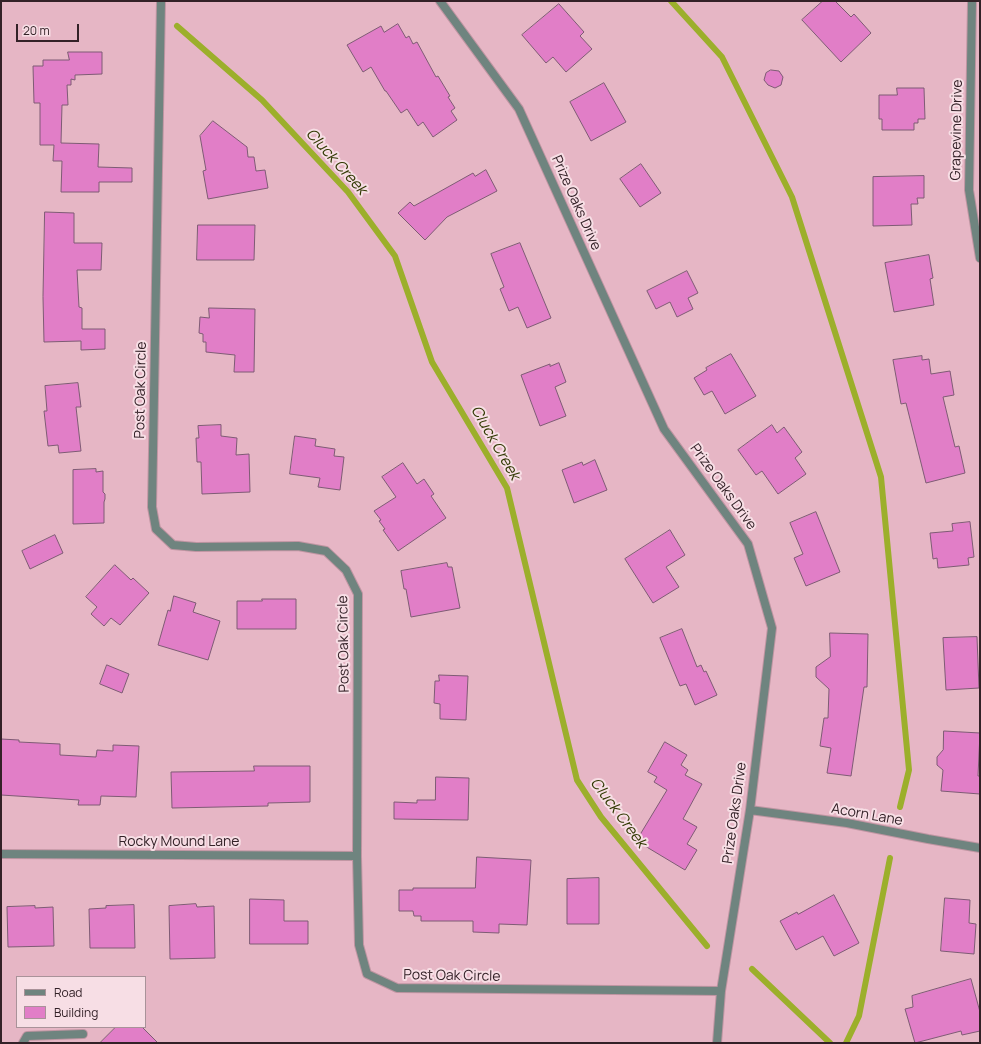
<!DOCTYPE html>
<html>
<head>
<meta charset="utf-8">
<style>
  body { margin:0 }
  #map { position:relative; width:981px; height:1044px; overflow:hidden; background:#e6b6c5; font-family:Manrope,sans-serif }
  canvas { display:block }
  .frame { position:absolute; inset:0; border:2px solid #332127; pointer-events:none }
  .legend { position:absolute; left:16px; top:976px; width:130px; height:52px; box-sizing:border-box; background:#f7dee5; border:1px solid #a99299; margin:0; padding:5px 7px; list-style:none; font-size:12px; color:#332127 }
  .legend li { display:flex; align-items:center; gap:8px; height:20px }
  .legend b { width:20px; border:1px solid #a99299 }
  .scale { position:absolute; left:16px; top:24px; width:63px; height:18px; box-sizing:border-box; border:2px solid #332127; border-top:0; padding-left:5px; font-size:12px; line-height:14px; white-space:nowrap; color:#332127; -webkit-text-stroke:3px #f7dee5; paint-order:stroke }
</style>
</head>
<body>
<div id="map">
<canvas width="981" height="1044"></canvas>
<div class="frame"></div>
<ul class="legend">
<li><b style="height:5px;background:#6f847f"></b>Road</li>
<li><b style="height:11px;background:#e17ec7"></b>Building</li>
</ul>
<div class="scale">20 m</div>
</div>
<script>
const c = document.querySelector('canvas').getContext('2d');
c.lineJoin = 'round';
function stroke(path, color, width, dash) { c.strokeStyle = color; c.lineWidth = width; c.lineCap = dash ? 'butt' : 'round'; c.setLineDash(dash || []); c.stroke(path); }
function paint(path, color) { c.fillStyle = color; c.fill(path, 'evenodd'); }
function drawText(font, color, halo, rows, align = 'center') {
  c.font = font + ' Manrope,sans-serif'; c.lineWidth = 4; c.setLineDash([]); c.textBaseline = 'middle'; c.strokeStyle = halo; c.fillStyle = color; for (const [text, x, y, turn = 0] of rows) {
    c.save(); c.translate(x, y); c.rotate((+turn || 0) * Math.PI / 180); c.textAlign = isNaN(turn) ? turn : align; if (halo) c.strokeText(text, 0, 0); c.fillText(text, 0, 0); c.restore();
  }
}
const stream = new Path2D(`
  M 671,1 L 722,57 L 792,197 L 881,477 L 909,770 L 900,807
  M 177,26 L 262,100 L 348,192 L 395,256 L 432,362 L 507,488 L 577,780 L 601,817 L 707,946
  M 752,969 L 830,1043
  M 846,1043 L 859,1016 L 890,858`);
const building = new Path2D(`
  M 823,1 L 835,1 L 851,17 L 854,14 L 871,33 L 841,62 L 802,20 Z
  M 559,4 L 584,32 L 580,36 L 592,49 L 566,72 L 553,57 L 546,63 L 522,35 Z
  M 398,24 L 406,38 L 409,36 L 413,44 L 417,42 L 436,77 L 438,76 L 450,96 L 448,97 L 455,108 L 451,111 L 457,120 L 433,137 L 423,122 L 418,126 L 407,109 L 401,113 L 386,91 L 385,91 L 371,67 L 363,72 L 347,45 L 381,26 L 384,32 Z
  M 68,52 L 102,52 L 102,74 L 75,75 L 75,80 L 71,79 L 71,85 L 67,85 L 68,105 L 62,105 L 61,143 L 99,144 L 98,167 L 132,168 L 132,182 L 99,182 L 99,192 L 61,192 L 62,161 L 53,161 L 54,145 L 40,145 L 40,103 L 34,103 L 33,66 L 43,66 L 43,60 L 69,60 Z
  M 771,70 L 779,71 L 783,77 L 781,85 L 775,88 L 768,85 L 764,80 L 766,73 Z
  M 604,83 L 626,122 L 591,141 L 570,102 Z
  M 897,88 L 924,88 L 925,119 L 918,119 L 918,123 L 914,123 L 914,130 L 882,130 L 882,119 L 879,119 L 879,95 L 897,95 Z
  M 213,121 L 247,147 L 248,157 L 254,157 L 256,171 L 265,170 L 268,188 L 208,199 L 203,171 L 206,170 L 200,136 Z
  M 641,164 L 661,193 L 640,207 L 620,179 Z
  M 486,170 L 497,191 L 447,217 L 425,240 L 398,213 L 410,202 L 414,206 L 473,173 L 475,176 Z
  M 924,176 L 924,198 L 917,198 L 918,204 L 911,204 L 912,225 L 873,226 L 873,177 Z
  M 45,212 L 74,213 L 74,243 L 102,243 L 101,270 L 77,270 L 79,307 L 82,308 L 82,329 L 105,329 L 105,349 L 81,350 L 81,341 L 44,342 L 43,297 Z
  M 198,225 L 255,225 L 254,260 L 197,260 Z
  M 520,243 L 551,318 L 527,328 L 518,307 L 509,311 L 500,289 L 504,287 L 491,254 Z
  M 929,255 L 933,278 L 930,279 L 934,305 L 894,312 L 885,263 Z
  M 687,271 L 698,293 L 688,298 L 693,309 L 677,317 L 670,302 L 656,309 L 647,291 Z
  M 209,308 L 255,309 L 254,372 L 234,372 L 235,355 L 206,352 L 206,342 L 203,342 L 203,334 L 199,333 L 200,317 L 209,318 Z
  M 731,354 L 756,396 L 725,414 L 712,391 L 704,395 L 694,378 L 707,370 L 706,368 Z
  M 922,356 L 922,360 L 929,359 L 931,374 L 950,371 L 954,395 L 943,397 L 955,447 L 959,446 L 965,473 L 926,483 L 906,403 L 901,404 L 893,360 Z
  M 559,363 L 566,382 L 555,387 L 566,416 L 540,426 L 521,375 L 550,364 L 550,366 Z
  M 78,383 L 81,407 L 76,407 L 81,451 L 59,453 L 58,445 L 48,446 L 44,411 L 47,411 L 45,386 Z
  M 221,425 L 221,436 L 237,438 L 236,455 L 249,454 L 250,492 L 202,494 L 201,462 L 197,462 L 196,438 L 199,438 L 198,426 Z
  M 772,425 L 777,433 L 784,427 L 802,452 L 795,458 L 806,474 L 778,494 L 762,471 L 756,475 L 738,450 Z
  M 295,436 L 316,439 L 315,446 L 335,449 L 334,456 L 344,457 L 340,490 L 318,487 L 320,478 L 290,474 Z
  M 595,460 L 607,490 L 574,503 L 562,470 L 582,462 L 583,465 Z
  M 403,463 L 417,484 L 424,479 L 434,494 L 431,496 L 446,518 L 398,551 L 383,530 L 385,529 L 379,521 L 381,520 L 374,511 L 396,497 L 382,477 Z
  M 96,469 L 96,472 L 103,471 L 103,492 L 105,494 L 105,499 L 104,502 L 104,523 L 73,524 L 73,470 Z
  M 816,512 L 840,572 L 806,586 L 794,558 L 803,554 L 790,523 Z
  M 970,522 L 974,557 L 968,558 L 969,565 L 938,568 L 937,558 L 933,559 L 930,533 L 953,531 L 952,524 Z
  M 670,530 L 685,555 L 666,567 L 679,587 L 653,603 L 625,559 Z
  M 55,535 L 63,553 L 30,569 L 22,551 Z
  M 447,563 L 448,567 L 452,567 L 460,608 L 411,617 L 406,589 L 404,589 L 401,571 Z
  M 115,565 L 131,580 L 133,578 L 149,593 L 120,625 L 111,618 L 104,626 L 91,614 L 97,607 L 86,597 Z
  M 174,596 L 196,603 L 193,612 L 220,621 L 208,660 L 158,645 L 168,610 L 170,611 Z
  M 262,599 L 296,599 L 296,629 L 237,629 L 237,601 L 262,601 Z
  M 682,629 L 697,667 L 701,665 L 704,672 L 706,671 L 717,695 L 695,705 L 686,684 L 680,686 L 660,638 Z
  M 830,633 L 868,634 L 867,687 L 864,687 L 851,776 L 827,773 L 831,748 L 820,746 L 824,718 L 828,718 L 829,689 L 816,677 L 816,667 L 830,657 Z
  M 977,637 L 979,688 L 946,690 L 943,638 Z
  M 107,665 L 129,674 L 122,693 L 100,684 Z
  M 439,675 L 468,676 L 466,720 L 440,719 L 440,704 L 434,703 L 435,681 L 439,681 Z
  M 944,731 L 980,733 L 978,776 L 980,776 L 980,794 L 941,791 L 943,770 L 937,765 L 937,757 L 943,750 Z
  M 1,739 L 19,740 L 19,742 L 60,744 L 60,755 L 96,757 L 97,750 L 113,751 L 113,745 L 139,746 L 136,797 L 101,796 L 100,805 L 78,805 L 79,800 L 1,795 Z
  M 665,742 L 687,755 L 681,765 L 688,770 L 685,775 L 702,784 L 683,819 L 697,827 L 687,844 L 697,850 L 685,870 L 645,846 L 647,843 L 638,838 L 667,790 L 654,782 L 657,777 L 648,772 Z
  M 254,766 L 310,766 L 310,802 L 268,803 L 268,806 L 172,808 L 171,772 L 254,771 Z
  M 436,777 L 469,778 L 468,820 L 394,819 L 394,802 L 417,803 L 417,800 L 435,800 Z
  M 477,857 L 531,860 L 527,925 L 499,924 L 499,933 L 473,932 L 473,921 L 421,921 L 421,916 L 414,916 L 413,911 L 399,911 L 399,890 L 413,890 L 413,888 L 475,888 Z
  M 599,878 L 599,924 L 567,924 L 567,879 Z
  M 834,895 L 859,943 L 834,956 L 823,936 L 796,950 L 780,921 L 797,912 L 798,914 Z
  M 945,898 L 970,900 L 969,923 L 976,924 L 974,954 L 941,951 Z
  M 250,899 L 284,900 L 284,921 L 308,921 L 308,944 L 250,944 Z
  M 196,904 L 197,907 L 214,906 L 215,958 L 170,959 L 169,906 Z
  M 134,905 L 135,948 L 90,948 L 89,909 L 106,908 L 106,906 Z
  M 35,906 L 35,908 L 53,907 L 54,946 L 8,947 L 7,907 Z
  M 971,979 L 980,1012 L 980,1031 L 962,1035 L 961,1031 L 915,1043 L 905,1009 L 913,1007 L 912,996 Z
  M 116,1027 L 142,1027 L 158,1043 L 100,1043 Z`);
const street = new Path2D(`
  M 161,1 L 152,507 L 156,529 L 173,545 L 196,547 L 298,546 L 326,551 L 346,570 L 358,594 L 357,856 L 359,945 L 367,974 L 397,988 L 721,991
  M 440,1 L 519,109 L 664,429 L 748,544 L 772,628 L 750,810 L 721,991 L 717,1043
  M 972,1 L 969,190 L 980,258
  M 750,810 L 847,823 L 928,839 L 980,848
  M 1,854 L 357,856
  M 23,1043 L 27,1036 L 83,1034`);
const streetNames = [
  ["Grapevine Drive",957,130,-89],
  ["Prize Oaks Drive",576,203,66],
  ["Post Oak Circle",141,390,-89],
  ["Prize Oaks Drive",723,487,54],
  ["Post Oak Circle",344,644,-91],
  ["Prize Oaks Drive",735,813,-82],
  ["Acorn Lane",867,815,10],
  ["Rocky Mound Lane",179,842],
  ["Post Oak Circle",452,976,1]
];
const waterNames = [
  ["Cluck Creek",336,162,48],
  ["Cluck Creek",495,443,60],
  ["Cluck Creek",618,813,53]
];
stroke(stream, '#9caf2b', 6);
paint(building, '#e17ec7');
stroke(building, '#7e5b74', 1);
stroke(street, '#bf95a2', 10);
stroke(street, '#6f847f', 8);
drawText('14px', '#332127', '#f7dee5', streetNames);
drawText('italic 15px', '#313903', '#f7dee5', waterNames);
</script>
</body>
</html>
